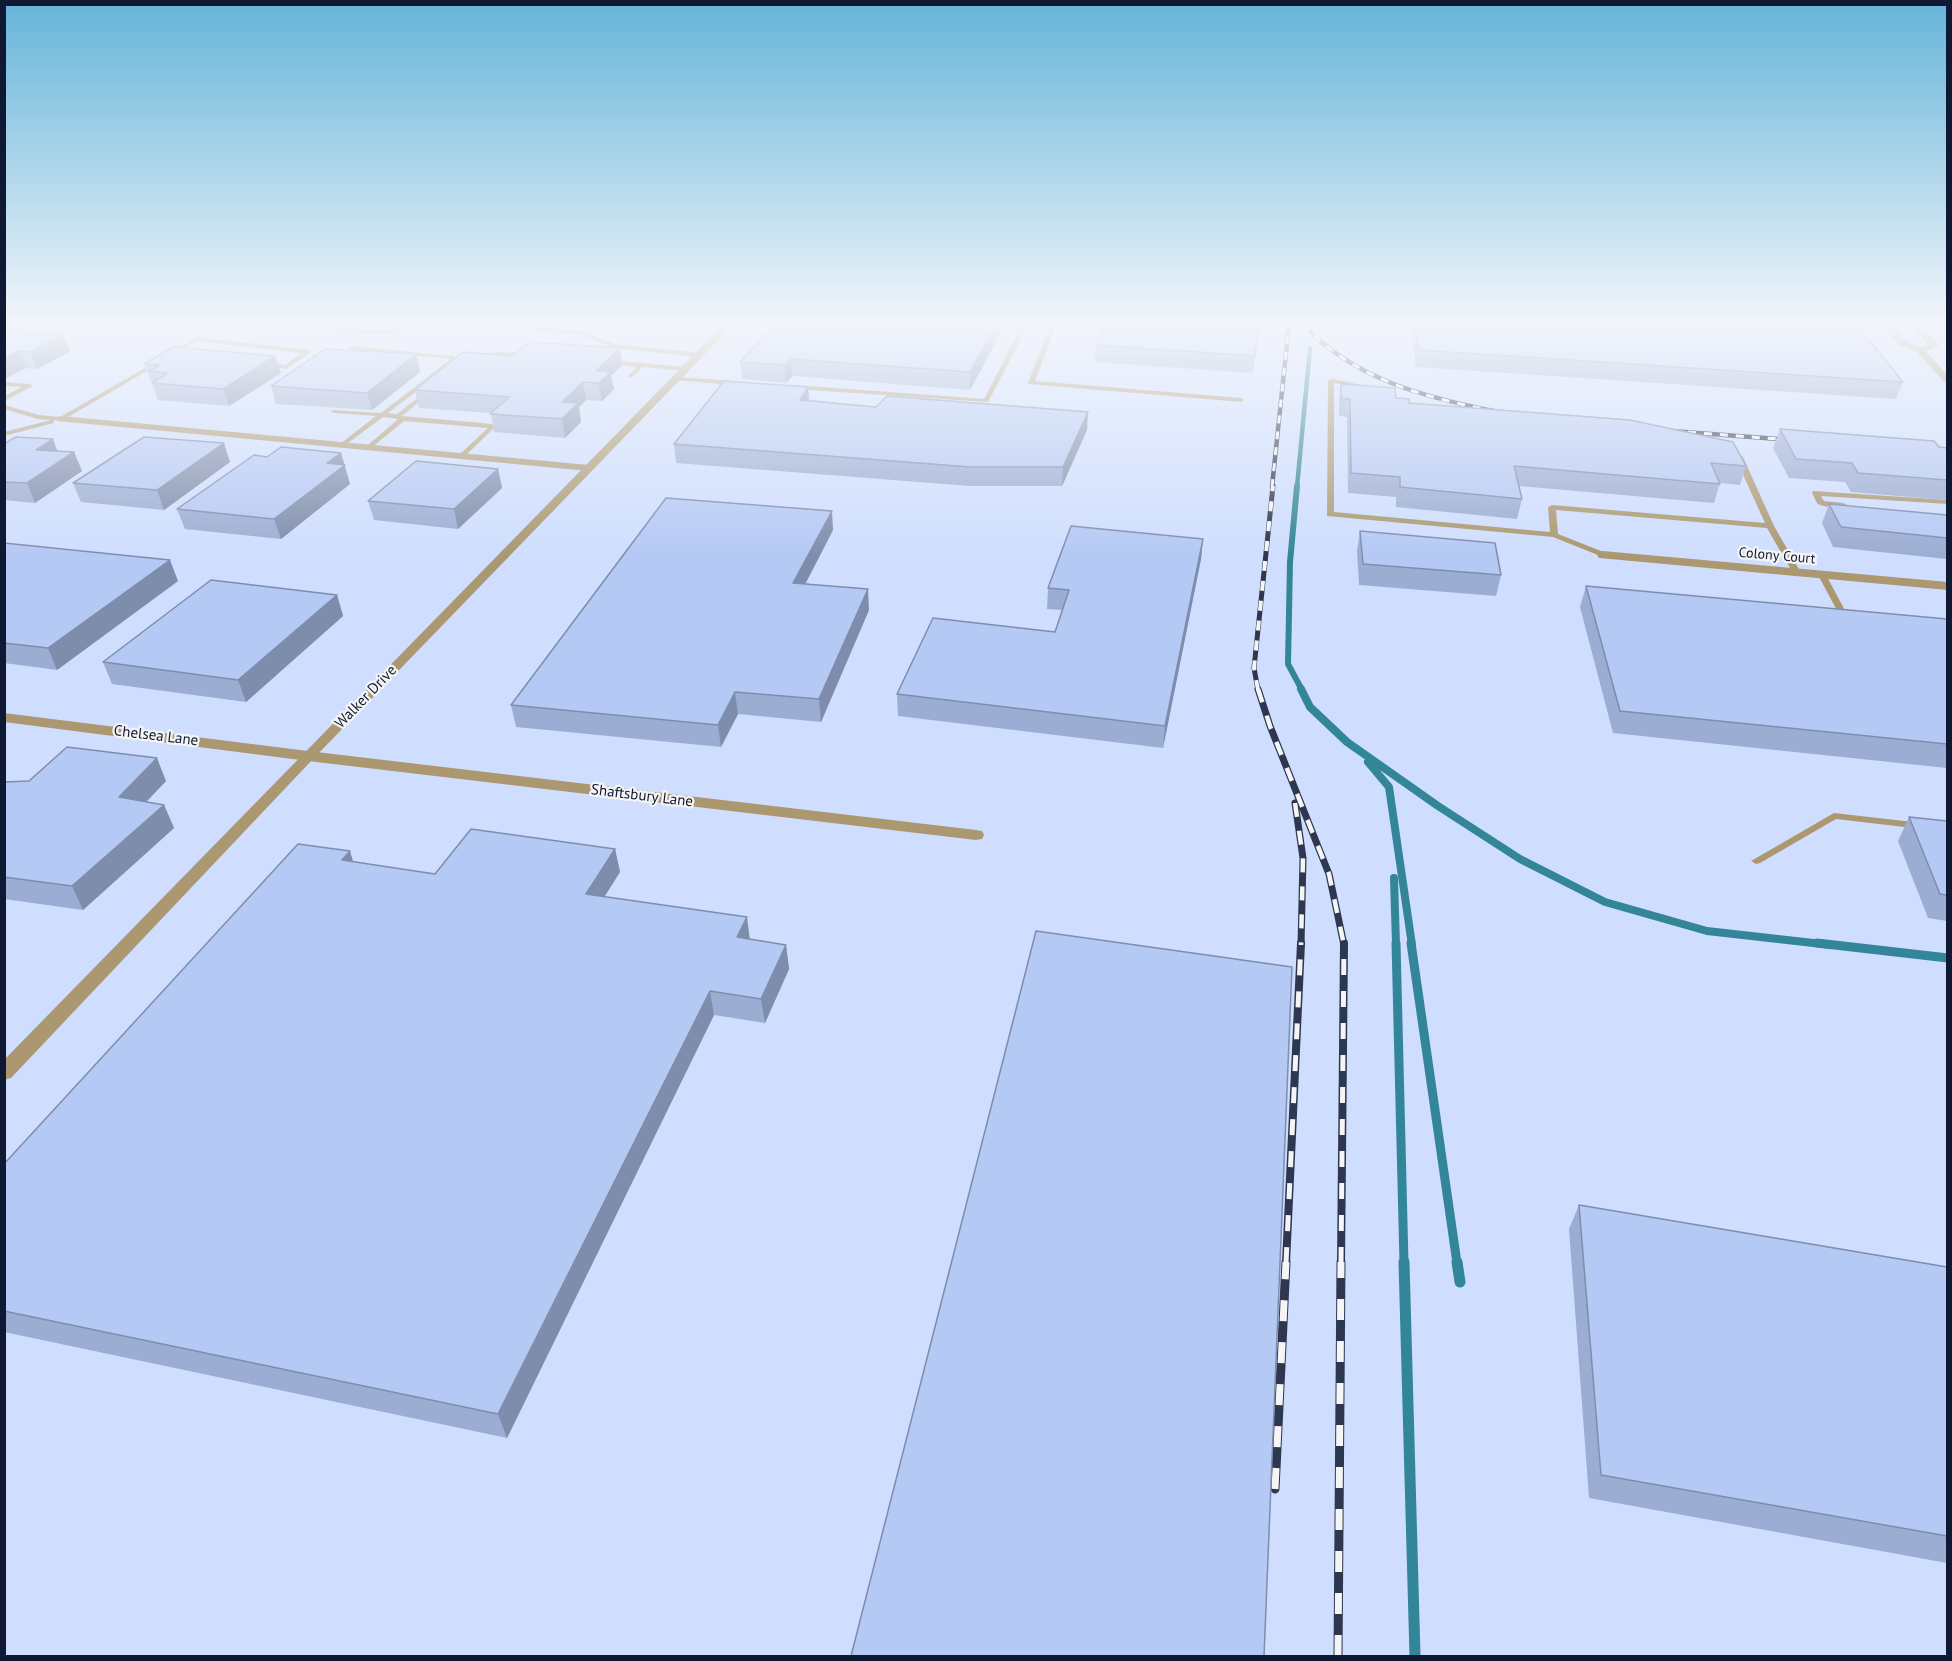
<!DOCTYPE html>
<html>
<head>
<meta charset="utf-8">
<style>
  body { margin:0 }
  #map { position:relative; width:1952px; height:1661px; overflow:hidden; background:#e1e8f7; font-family:"PT Sans",sans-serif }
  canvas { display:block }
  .frame { position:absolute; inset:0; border:6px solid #0f1934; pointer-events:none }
</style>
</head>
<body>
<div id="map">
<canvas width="1952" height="1661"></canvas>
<div class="frame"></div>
</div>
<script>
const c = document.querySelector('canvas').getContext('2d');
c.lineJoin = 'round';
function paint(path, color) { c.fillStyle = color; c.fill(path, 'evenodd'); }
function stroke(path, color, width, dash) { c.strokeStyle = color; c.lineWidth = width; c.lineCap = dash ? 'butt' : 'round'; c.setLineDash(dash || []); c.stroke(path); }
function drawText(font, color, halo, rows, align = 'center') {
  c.font = font + ' "PT Sans",sans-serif'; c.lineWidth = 4.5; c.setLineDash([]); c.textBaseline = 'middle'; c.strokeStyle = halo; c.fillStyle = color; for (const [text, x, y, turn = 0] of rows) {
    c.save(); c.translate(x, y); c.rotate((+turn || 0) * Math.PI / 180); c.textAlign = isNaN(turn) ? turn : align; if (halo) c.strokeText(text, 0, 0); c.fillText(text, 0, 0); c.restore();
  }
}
const built = new Path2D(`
  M 5,324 L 1947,324 L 1947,1656 L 5,1656 Z`);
const streamFar4 = new Path2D(`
  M 1297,487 L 1310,348`);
const streamFar3 = new Path2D(`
  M 1297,486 L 1290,562 L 1288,664 L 1302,690`);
const streamFar2 = new Path2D(`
  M 1301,689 L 1310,707 L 1347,742 L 1438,806 L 1520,859 L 1605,902 L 1707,931 L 1831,945
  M 1368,762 L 1389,787 L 1412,945
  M 1394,878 L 1396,945`);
const streamFar1 = new Path2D(`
  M 1396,943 L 1404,1263
  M 1411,943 L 1457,1263
  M 1817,943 L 1948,958`);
const stream = new Path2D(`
  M 1404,1262 L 1415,1656
  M 1457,1262 L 1460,1282`);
const service = new Path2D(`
  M 321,324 L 328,324 L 325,327 L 388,331 L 401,324 L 408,324 L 389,335 L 317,329 L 317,327 Z
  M 489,324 L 579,330 L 615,344 L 699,353 L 702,355 L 699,357 L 614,348 L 578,334 L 487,327 L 486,326 Z
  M 1051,324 L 1057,324 L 1035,381 L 1241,398 L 1244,400 L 1241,402 L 1029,384 L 1028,383 Z
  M 985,325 L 1023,328 L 1026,330 L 988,402 L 795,389 L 792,387 L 795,385 L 984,399 L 1019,331 L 983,328 L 983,326 Z
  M 196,337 L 308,350 L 311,352 L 286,369 L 262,364 L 265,362 L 285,365 L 302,353 L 197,341 L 172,356 L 167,355 Z
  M 352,346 L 459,357 L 459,359 L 388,413 L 397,414 L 428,390 L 431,392 L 430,393 L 402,416 L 493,424 L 496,426 L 463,458 L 459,456 L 460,454 L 488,428 L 404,421 L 371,448 L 367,448 L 367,446 L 398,419 L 383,417 L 344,446 L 340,446 L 340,444 L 376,416 L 334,413 L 331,411 L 332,410 L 381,413 L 451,359 L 350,349 L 349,348 Z
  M 503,352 L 527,353 L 530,355 L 527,357 L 503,356 L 473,358 L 470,356 L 473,354 Z
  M 608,360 L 685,367 L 688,369 L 685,371 L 643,367 L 631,378 L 628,376 L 637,367 L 606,363 L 606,361 Z
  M 157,361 L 160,363 L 159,364 L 63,420 L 54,420 L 54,423 L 4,436 L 4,432 L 51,420 L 38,419 L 4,409 L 4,405 L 39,415 L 60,417 Z
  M 675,377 L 735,381 L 738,383 L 735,385 L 673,380 L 672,379 Z
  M 1331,379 L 1350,382 L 1370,389 L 1367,391 L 1347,385 L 1334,383 L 1334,512 L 1550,532 L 1548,507 L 1552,505 L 1765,523 L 1735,457 L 1739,455 L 1743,457 L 1774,526 L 1801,573 L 1800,575 L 1794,575 L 1767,528 L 1556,510 L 1558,534 L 1606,553 L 1607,555 L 1603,557 L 1553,537 L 1327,516 L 1328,381 Z
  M 4,382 L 30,384 L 33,386 L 4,401 L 4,396 L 22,387 L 4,386 Z
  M 1813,491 L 1948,500 L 1948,504 L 1821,496 L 1824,501 L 1843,503 L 1847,505 C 1841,508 1822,508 1817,503 C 1815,500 1814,496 1812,493 Z
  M 1819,573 L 1825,573 L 1826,575 L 1848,616 L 1847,618 L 1844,619 L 1840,616 L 1818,575 Z
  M 1834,813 L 1948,826 L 1948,832 L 1836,819 L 1760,863 L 1756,864 L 1751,861 Z`);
const minor = new Path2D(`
  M 61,416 L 589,465 L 595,468 L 589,471 L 57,421 L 57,417 Z
  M 1603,551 L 1948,582 L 1948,590 L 1599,558 L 1597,555 L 1599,552 Z
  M 4,713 L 308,751 L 976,830 L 982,831 L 984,835 L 982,839 L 976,840 L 308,761 L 4,722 Z`);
const tertiary = new Path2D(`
  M 724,324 L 734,324 L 313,759 L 11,1078 L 4,1080 L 4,1060 Z
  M 1880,324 L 1890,324 C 1900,335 1911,350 1928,345 L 1910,324 L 1948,324 L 1948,328 L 1922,327 L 1939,346 L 1926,351 L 1948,376 L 1948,386 L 1917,352 L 1899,345 Z`);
const railFar4 = new Path2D(`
  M 1303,324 C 1354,380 1427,398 1499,412
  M 1672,431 L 1791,440
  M 1272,487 L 1289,324`);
const railFar3 = new Path2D(`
  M 1258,690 L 1254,668 L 1273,486`);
const railFar2 = new Path2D(`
  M 1258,689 L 1270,726 L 1329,874 L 1344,945
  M 1295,803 L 1303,858 L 1301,945`);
const railFar1 = new Path2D(`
  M 1286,1263 L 1301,943
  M 1341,1263 L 1344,943`);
const rail = new Path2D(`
  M 1275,1489 L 1286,1262
  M 1338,1656 L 1341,1262`);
const wall = new Path2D(`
  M 336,324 L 397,324 L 389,329 Z
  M 775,324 L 1000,324 L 1000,334 L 970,390 L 792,376 L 786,383 L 742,379 L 740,362 Z
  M 1105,324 L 1261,324 L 1252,373 L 1095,362 L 1096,345 Z
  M 1410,324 L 1856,324 L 1903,382 L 1896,399 L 1416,367 Z
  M 4,330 L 70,352 L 37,369 L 26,368 L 4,379 Z
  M 620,348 L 622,365 L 611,376 L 614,389 L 602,401 L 586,400 L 579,407 L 581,422 L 565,438 L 494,432 L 491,413 L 419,408 L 415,390 L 512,356 Z
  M 416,354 L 420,372 L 372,410 L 276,404 L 271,386 Z
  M 275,356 L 281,373 L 229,406 L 158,400 L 152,383 L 153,381 L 151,381 L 144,364 Z
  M 1341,384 L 1396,398 L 1409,403 L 1746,466 L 1740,485 L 1720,483 L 1714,503 L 1519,486 L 1522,499 L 1517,519 L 1396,507 L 1396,497 L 1348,493 L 1347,417 L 1339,416 L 1339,402 Z
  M 808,387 L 809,400 L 1087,430 L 1062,486 L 970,486 L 676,463 L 674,444 Z
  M 1780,429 L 1947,448 L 1947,500 L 1851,492 L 1845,482 L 1789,478 L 1773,448 Z
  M 4,444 L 57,451 L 74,452 L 82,471 L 35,503 L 4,500 Z
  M 341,453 L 350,484 L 281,539 L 185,529 L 177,509 L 267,457 Z
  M 230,462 L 164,510 L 81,502 L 73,483 Z
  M 498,469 L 502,488 L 458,529 L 374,520 L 368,501 Z
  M 1829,504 L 1947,515 L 1947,559 L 1833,547 L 1822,523 Z
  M 833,530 L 805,584 L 869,610 L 821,722 L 738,714 L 721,747 L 516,727 L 511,705 Z
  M 1360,531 L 1501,575 L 1496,596 L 1359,585 L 1357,551 Z
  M 1203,539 L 1201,559 L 1163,748 L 898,716 L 897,694 L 1055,632 L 1062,610 L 1047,609 L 1048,588 Z
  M 4,543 L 178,581 L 57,670 L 4,663 Z
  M 1586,586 L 1947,619 L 1947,768 L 1613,733 L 1580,607 Z
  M 337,595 L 343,616 L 246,702 L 112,684 L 103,662 Z
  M 166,781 L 146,802 L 164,805 L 174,828 L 83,910 L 4,899 L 4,782 Z
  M 1909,817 L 1947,821 L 1947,921 L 1928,918 L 1898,841 Z
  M 615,849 L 620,872 L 604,897 L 750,939 L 786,945 L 789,969 L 765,1023 L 714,1015 L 507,1438 L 4,1332 L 4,1164 L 353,862 L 435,874 Z
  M 1579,1205 L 1947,1267 L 1947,1563 L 1589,1498 L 1569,1229 Z`);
const shadedWall = new Path2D(`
  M 388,324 L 397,324 L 389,329 Z
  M 996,324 L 1000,324 L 1000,334 L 970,390 L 970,372 Z
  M 1260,324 L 1261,324 L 1252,373 L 1254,356 Z
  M 64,335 L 70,352 L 37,369 L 30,352 Z
  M 620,348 L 622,365 L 611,376 L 614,389 L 602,401 L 596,371 Z
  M 19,351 L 26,368 L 5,379 L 4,358 Z
  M 416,354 L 420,372 L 372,410 L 367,393 Z
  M 275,356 L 281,373 L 229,406 L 223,389 Z
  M 791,359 L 792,376 L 786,383 L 785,365 Z
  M 583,382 L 586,400 L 579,407 L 581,422 L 565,438 L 562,419 L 562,402 Z
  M 808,387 L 809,405 L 800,400 Z
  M 1088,412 L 1087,430 L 1062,486 L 1063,467 Z
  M 53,439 L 60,458 L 36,450 Z
  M 224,443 L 230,462 L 164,510 L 157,490 Z
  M 74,452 L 82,471 L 35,503 L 27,483 Z
  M 341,453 L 350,484 L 281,539 L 274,519 L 327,463 Z
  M 498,469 L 502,488 L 458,529 L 454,509 Z
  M 832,511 L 833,530 L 795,604 L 793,583 Z
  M 1203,539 L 1201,559 L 1163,748 L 1165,726 Z
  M 170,560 L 178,581 L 57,670 L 48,648 Z
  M 868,589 L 869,610 L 821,722 L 819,699 Z
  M 337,595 L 343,616 L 246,702 L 238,680 Z
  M 735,692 L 738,714 L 721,747 L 718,725 Z
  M 157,758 L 166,781 L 129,820 L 119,797 Z
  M 164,805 L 174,828 L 83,910 L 72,886 Z
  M 615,849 L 620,872 L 591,918 L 586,894 Z
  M 350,851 L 357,875 L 342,860 Z
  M 747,917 L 750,941 L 737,937 Z
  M 786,945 L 789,969 L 765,1023 L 761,999 Z
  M 710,991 L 714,1015 L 507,1438 L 498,1414 Z`);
const building = new Path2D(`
  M 775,324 L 996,324 L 970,372 L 791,359 L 785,365 L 740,362 Z
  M 1105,324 L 1260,324 L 1254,356 L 1096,345 Z
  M 1415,324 L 1856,324 L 1903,382 L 1419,350 Z
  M 4,330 L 64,335 L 30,352 L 19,351 L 4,358 Z
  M 529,342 L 620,348 L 596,371 L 611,372 L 599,383 L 583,382 L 562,402 L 578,403 L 562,419 L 490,414 L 509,397 L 415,390 L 463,352 L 512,356 Z
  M 173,347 L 275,356 L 223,389 L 152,383 L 168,373 L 149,371 L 160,365 L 144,364 Z
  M 325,349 L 416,354 L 367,393 L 271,386 Z
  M 724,381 L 808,387 L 800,400 L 876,407 L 887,396 L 1088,412 L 1063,467 L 970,467 L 674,444 Z
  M 1341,384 L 1395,388 L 1396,398 L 1409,399 L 1409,403 L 1630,420 L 1733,442 L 1746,466 L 1711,463 L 1720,484 L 1514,466 L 1522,499 L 1400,487 L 1400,477 L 1351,473 L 1350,399 L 1341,398 Z
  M 1780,429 L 1934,441 L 1939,447 L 1947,448 L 1947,480 L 1858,473 L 1852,463 L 1796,459 Z
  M 16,437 L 53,439 L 36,450 L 74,452 L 27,483 L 4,482 L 4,444 Z
  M 144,437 L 224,443 L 157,490 L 73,483 Z
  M 281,447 L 341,453 L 327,463 L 345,465 L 274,519 L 177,509 L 254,455 L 267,457 Z
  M 416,461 L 498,469 L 454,509 L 368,501 Z
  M 666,498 L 832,511 L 793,583 L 868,589 L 819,699 L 735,692 L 718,725 L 511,705 Z
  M 1829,504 L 1947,515 L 1947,538 L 1841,527 Z
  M 1071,526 L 1203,539 L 1165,726 L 897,694 L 933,618 L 1055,632 L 1069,590 L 1048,588 Z
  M 1360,531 L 1495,543 L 1501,575 L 1363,564 Z
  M 4,543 L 170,560 L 48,648 L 4,643 Z
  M 211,580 L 337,595 L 238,680 L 103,662 Z
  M 1586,586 L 1947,619 L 1947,744 L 1620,711 Z
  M 67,747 L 157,758 L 119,797 L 164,805 L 72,886 L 4,877 L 4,782 L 29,781 Z
  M 1909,817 L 1947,821 L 1947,895 L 1940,894 Z
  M 471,829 L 615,849 L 586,894 L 747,917 L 737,937 L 786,945 L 761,999 L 710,991 L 498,1414 L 4,1311 L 4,1164 L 298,844 L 350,851 L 342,860 L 435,874 Z
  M 1036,931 L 1292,967 L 1264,1656 L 851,1656 Z
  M 1579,1205 L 1947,1267 L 1947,1536 L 1601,1475 Z`);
const farStreetnames = [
  ["Colony Court",1777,556,5]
];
const streetNames = [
  ["Walker Drive",366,697,-46],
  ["Chelsea Lane",156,736,7],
  ["Shaftsbury Lane",642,796,7]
];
paint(built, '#cfdeff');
stroke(streamFar4, '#338697', 4.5);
stroke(streamFar3, '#338697', 6);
stroke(streamFar2, '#338697', 8);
stroke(streamFar1, '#338697', 9);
stroke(stream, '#338697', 11);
paint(service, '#ab9871');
paint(minor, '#ab9871');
paint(tertiary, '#ab9871');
stroke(railFar4, '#2e3750', 4.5);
stroke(railFar3, '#2e3750', 5);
stroke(railFar2, '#2e3750', 7);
stroke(railFar1, '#2e3750', 8);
stroke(rail, '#2e3750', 9);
stroke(railFar4, '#f5f5f5', 3, [8]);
stroke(railFar3, '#f5f5f5', 4, [10]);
stroke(railFar2, '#f5f5f5', 4.5, [14]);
stroke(railFar1, '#f5f5f5', 5, [16]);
stroke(rail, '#f5f5f5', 7, [21]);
paint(wall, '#9cadd3');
paint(shadedWall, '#7f8dac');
paint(building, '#b5c9f5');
stroke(building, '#7f8dac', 1.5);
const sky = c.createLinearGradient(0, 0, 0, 556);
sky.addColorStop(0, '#65b4d9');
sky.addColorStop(0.58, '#f2f5fb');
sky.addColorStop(1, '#f2f5fb00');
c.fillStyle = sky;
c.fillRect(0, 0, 1952, 556);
drawText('14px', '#0f1934', '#f5f5f5', farStreetnames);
drawText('15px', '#0f1934', '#f5f5f5', streetNames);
</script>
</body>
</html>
